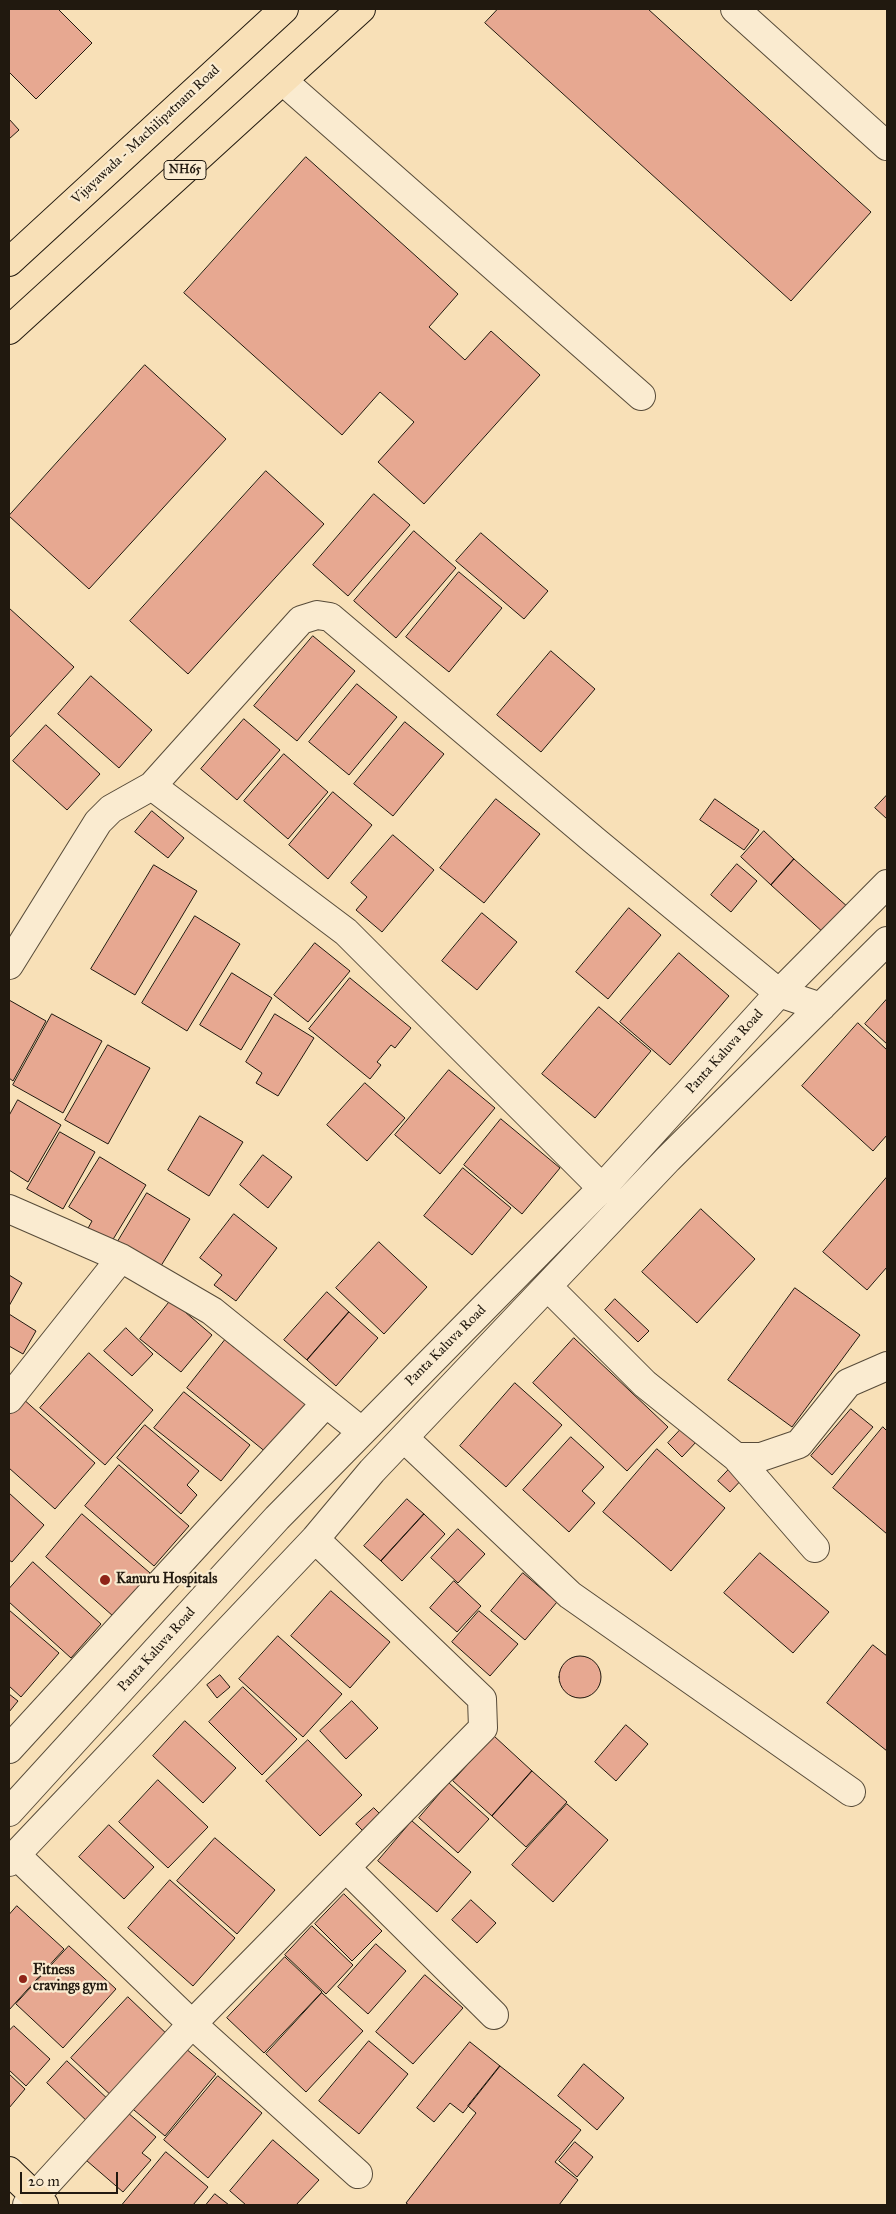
<!DOCTYPE html>
<html>
<head>
<meta charset="utf-8">
<style>
  body { margin:0 }
  #map { position:relative; width:896px; height:2214px; overflow:hidden; background:#f8e0b7; font-family:"IM FELL Great Primer",serif }
  canvas { display:block }
  .frame { position:absolute; inset:0; border:10px solid #21190f; pointer-events:none }
  .scale { position:absolute; left:20px; top:2172px; width:98px; height:22px; box-sizing:border-box; border:2px solid #21190f; border-top:0; padding-left:6px; font-size:15px; line-height:18px; white-space:nowrap; color:#21190f; -webkit-text-stroke:4px #faebd0; paint-order:stroke }
</style>
</head>
<body>
<div id="map">
<canvas width="896" height="2214"></canvas>
<div class="frame"></div>
<div class="scale">20 m</div>
</div>
<script>
const c = document.querySelector('canvas').getContext('2d');
c.lineJoin = 'round';
function paint(path, color) { c.fillStyle = color; c.fill(path, 'evenodd'); }
function stroke(path, color, width, dash) { c.strokeStyle = color; c.lineWidth = width; c.lineCap = dash ? 'butt' : 'round'; c.setLineDash(dash || []); c.stroke(path); }
function drawText(font, color, halo, rows, align = 'center') {
  c.font = font + ' "IM FELL Great Primer",serif'; c.lineWidth = 4.5; c.setLineDash([]); c.textBaseline = 'middle'; c.strokeStyle = halo; c.fillStyle = color; for (const [text, x, y, turn = 0] of rows) {
    c.save(); c.translate(x, y); c.rotate((+turn || 0) * Math.PI / 180); c.textAlign = isNaN(turn) ? turn : align; if (halo) c.strokeText(text, 0, 0); c.fillText(text, 0, 0); c.restore();
  }
}
const building = new Path2D(`
  M 9,9 L 58,9 L 92,43 L 36,99 L 9,72 Z
  M 498,9 L 648,9 L 871,212 L 791,301 L 485,23 Z
  M 9,119 L 19,130 L 9,139 Z
  M 306,157 L 458,294 L 429,327 L 465,360 L 491,331 L 540,375 L 424,504 L 378,462 L 414,422 L 380,392 L 342,435 L 184,293 Z
  M 145,365 L 226,439 L 89,589 L 9,516 Z
  M 266,471 L 324,524 L 188,674 L 130,621 Z
  M 374,494 L 410,525 L 348,596 L 313,565 Z
  M 414,531 L 456,568 L 396,638 L 354,601 Z
  M 481,533 L 548,591 L 524,619 L 456,561 Z
  M 459,572 L 502,608 L 449,672 L 406,637 Z
  M 9,608 L 74,667 L 9,738 Z
  M 313,636 L 355,671 L 297,741 L 254,706 Z
  M 551,651 L 595,689 L 541,752 L 497,715 Z
  M 91,676 L 152,730 L 119,768 L 58,714 Z
  M 357,684 L 397,717 L 349,775 L 309,742 Z
  M 244,719 L 280,750 L 237,800 L 201,769 Z
  M 405,722 L 444,754 L 393,816 L 354,784 Z
  M 46,725 L 100,774 L 67,810 L 13,761 Z
  M 284,754 L 328,792 L 288,839 L 244,801 Z
  M 333,792 L 372,825 L 328,879 L 289,845 Z
  M 887,795 L 887,819 L 875,808 Z
  M 496,799 L 540,834 L 484,903 L 440,868 Z
  M 715,799 L 759,830 L 744,850 L 700,820 Z
  M 152,811 L 184,838 L 168,858 L 135,832 Z
  M 764,831 L 794,859 L 771,885 L 741,857 Z
  M 393,835 L 434,870 L 382,932 L 356,910 L 367,897 L 351,883 Z
  M 794,859 L 849,908 L 825,934 L 771,885 Z
  M 737,864 L 757,881 L 731,912 L 711,895 Z
  M 154,865 L 197,891 L 135,995 L 91,969 Z
  M 629,908 L 661,935 L 608,999 L 576,972 Z
  M 482,913 L 517,942 L 477,990 L 442,961 Z
  M 195,916 L 240,944 L 187,1031 L 142,1003 Z
  M 315,943 L 350,971 L 308,1022 L 274,995 Z
  M 679,953 L 729,996 L 670,1065 L 620,1022 Z
  M 232,973 L 272,998 L 241,1050 L 200,1025 Z
  M 350,978 L 411,1028 L 395,1048 L 391,1045 L 377,1062 L 381,1065 L 370,1079 L 309,1029 Z
  M 887,999 L 887,1044 L 865,1024 Z
  M 9,1000 L 46,1021 L 13,1081 L 9,1078 Z
  M 599,1007 L 651,1051 L 595,1118 L 542,1074 Z
  M 52,1014 L 102,1041 L 63,1113 L 13,1085 Z
  M 275,1014 L 314,1038 L 278,1096 L 256,1083 L 262,1073 L 246,1062 Z
  M 858,1023 L 887,1050 L 887,1135 L 873,1151 L 802,1086 Z
  M 108,1045 L 150,1068 L 108,1144 L 65,1120 Z
  M 449,1070 L 495,1108 L 440,1174 L 395,1135 Z
  M 365,1083 L 405,1118 L 367,1161 L 327,1125 Z
  M 18,1100 L 61,1125 L 28,1182 L 9,1170 L 9,1116 Z
  M 200,1116 L 243,1142 L 209,1196 L 168,1170 Z
  M 501,1119 L 560,1168 L 522,1214 L 464,1165 Z
  M 60,1132 L 95,1152 L 63,1209 L 27,1189 Z
  M 263,1155 L 292,1177 L 268,1208 L 240,1185 Z
  M 100,1157 L 146,1185 L 109,1246 L 86,1232 L 92,1221 L 69,1207 Z
  M 463,1168 L 511,1208 L 472,1255 L 424,1216 Z
  M 887,1177 L 887,1267 L 867,1290 L 823,1252 Z
  M 147,1193 L 190,1219 L 159,1269 L 117,1243 Z
  M 701,1209 L 755,1259 L 697,1323 L 642,1272 Z
  M 234,1214 L 277,1248 L 236,1301 L 214,1285 L 222,1275 L 200,1258 Z
  M 379,1242 L 427,1287 L 384,1334 L 336,1288 Z
  M 9,1275 L 22,1283 L 9,1306 Z
  M 795,1288 L 860,1335 L 792,1427 L 728,1380 Z
  M 327,1292 L 349,1312 L 307,1360 L 284,1340 Z
  M 615,1299 L 649,1331 L 638,1342 L 605,1310 Z
  M 171,1300 L 212,1335 L 181,1372 L 140,1339 Z
  M 349,1312 L 378,1338 L 336,1386 L 307,1360 Z
  M 9,1314 L 36,1331 L 23,1354 L 9,1346 Z
  M 126,1328 L 153,1354 L 132,1376 L 104,1351 Z
  M 574,1338 L 668,1427 L 627,1471 L 533,1383 Z
  M 225,1340 L 306,1404 L 267,1453 L 187,1388 Z
  M 89,1353 L 153,1410 L 105,1465 L 40,1408 Z
  M 515,1383 L 562,1425 L 506,1487 L 460,1446 Z
  M 184,1392 L 250,1445 L 221,1481 L 154,1428 Z
  M 22,1398 L 95,1463 L 55,1509 L 9,1468 L 9,1413 Z
  M 851,1409 L 873,1427 L 832,1475 L 811,1456 Z
  M 145,1425 L 199,1471 L 187,1485 L 197,1495 L 181,1514 L 117,1458 Z
  M 683,1427 L 697,1441 L 682,1457 L 668,1443 Z
  M 883,1427 L 887,1431 L 887,1534 L 833,1488 Z
  M 571,1437 L 604,1467 L 582,1491 L 595,1503 L 569,1532 L 523,1490 Z
  M 657,1449 L 725,1508 L 671,1571 L 603,1512 Z
  M 734,1464 L 746,1475 L 730,1492 L 718,1481 Z
  M 119,1465 L 189,1526 L 154,1566 L 85,1506 Z
  M 9,1493 L 44,1525 L 12,1562 L 9,1560 Z
  M 407,1499 L 424,1514 L 381,1561 L 364,1546 Z
  M 82,1514 L 150,1573 L 113,1616 L 46,1557 Z
  M 424,1514 L 445,1534 L 402,1581 L 381,1561 Z
  M 458,1529 L 485,1554 L 458,1583 L 431,1558 Z
  M 760,1553 L 829,1612 L 793,1653 L 724,1593 Z
  M 33,1562 L 101,1624 L 71,1658 L 9,1602 L 9,1589 Z
  M 523,1573 L 557,1602 L 525,1640 L 491,1611 Z
  M 454,1581 L 481,1606 L 457,1632 L 430,1608 Z
  M 331,1591 L 390,1642 L 350,1688 L 291,1636 Z
  M 9,1610 L 59,1653 L 21,1697 L 9,1686 Z
  M 479,1611 L 518,1644 L 490,1676 L 452,1642 Z
  M 278,1636 L 342,1694 L 303,1737 L 239,1679 Z
  M 873,1645 L 887,1656 L 887,1751 L 827,1703 Z
  M559 1677a21 21 0 1 1 42 0a21 21 0 1 1-42 0Z
  M 220,1675 L 230,1687 L 217,1698 L 207,1685 Z
  M 243,1687 L 297,1739 L 262,1775 L 209,1722 Z
  M 9,1694 L 18,1701 L 9,1712 Z
  M 352,1701 L 378,1728 L 346,1759 L 320,1731 Z
  M 185,1721 L 236,1768 L 203,1803 L 153,1756 Z
  M 626,1725 L 648,1744 L 616,1781 L 595,1762 Z
  M 494,1736 L 532,1771 L 492,1816 L 453,1781 Z
  M 308,1740 L 362,1795 L 320,1836 L 266,1781 Z
  M 532,1771 L 567,1802 L 526,1847 L 492,1816 Z
  M 158,1780 L 208,1827 L 168,1868 L 119,1822 Z
  M 449,1783 L 489,1819 L 458,1853 L 419,1818 Z
  M 567,1804 L 608,1840 L 553,1902 L 512,1865 Z
  M 374,1808 L 382,1816 L 365,1833 L 356,1824 Z
  M 412,1821 L 471,1872 L 437,1912 L 378,1861 Z
  M 109,1825 L 154,1867 L 124,1899 L 79,1857 Z
  M 215,1838 L 275,1890 L 237,1934 L 177,1881 Z
  M 170,1880 L 235,1938 L 193,1986 L 128,1928 Z
  M 344,1894 L 382,1931 L 352,1961 L 315,1924 Z
  M 471,1900 L 496,1923 L 477,1943 L 452,1920 Z
  M 17,1906 L 64,1949 L 9,2010 L 9,1915 Z
  M 312,1926 L 353,1965 L 326,1994 L 285,1955 Z
  M 376,1944 L 406,1971 L 368,2014 L 338,1987 Z
  M 69,1946 L 116,1989 L 63,2048 L 16,2004 Z
  M 285,1957 L 322,1992 L 264,2053 L 227,2018 Z
  M 425,1975 L 463,2008 L 413,2064 L 376,2032 Z
  M 322,1993 L 363,2031 L 306,2092 L 266,2054 Z
  M 128,1997 L 171,2038 L 115,2099 L 71,2058 Z
  M 14,2026 L 50,2059 L 26,2086 L 9,2070 L 9,2031 Z
  M 369,2041 L 408,2074 L 359,2134 L 319,2101 Z
  M 470,2042 L 500,2066 L 463,2113 L 450,2103 L 434,2122 L 417,2108 Z
  M 179,2043 L 216,2074 L 165,2136 L 128,2105 Z
  M 67,2061 L 111,2102 L 90,2124 L 47,2083 Z
  M 584,2064 L 624,2098 L 597,2130 L 558,2096 Z
  M 500,2066 L 581,2130 L 555,2162 L 578,2180 L 559,2205 L 409,2205 L 406,2203 L 476,2113 L 468,2106 Z
  M 9,2074 L 25,2089 L 9,2108 Z
  M 218,2076 L 262,2113 L 208,2178 L 164,2140 Z
  M 120,2106 L 156,2137 L 142,2153 L 151,2160 L 123,2192 L 79,2154 Z
  M 273,2140 L 319,2180 L 296,2205 L 246,2205 L 230,2191 Z
  M 575,2142 L 593,2157 L 577,2177 L 559,2161 Z
  M 166,2152 L 208,2187 L 193,2205 L 122,2205 Z
  M 215,2194 L 229,2205 L 206,2205 Z`);
const minor = new Path2D(`
  M 735,9 L 887,146
  M 283,81 L 641,396
  M 152,786 L 346,932 L 602,1188
  M 9,965 L 98,822 L 111,809 L 152,786 L 301,620 L 317,615 L 330,617 L 595,841 L 779,993 L 821,1007
  M 9,1209 L 121,1258 L 212,1311 L 361,1431
  M 548,1287 L 645,1384 L 736,1457 L 815,1548
  M 9,1399 L 121,1258
  M 404,1438 L 570,1595 L 851,1792
  M 736,1457 L 761,1457 L 799,1444 L 848,1383 L 887,1366
  M 9,1749 L 325,1404
  M 9,1812 L 277,1518 L 602,1188 L 779,993 L 887,884
  M 16,1855 L 192,2024 L 358,2174
  M 9,1862 L 315,1539 L 372,1471 L 668,1159 L 887,941
  M 346,1868 L 494,2015
  M 27,2205 L 192,2024 L 483,1728 L 482,1699 L 315,1539`);
const major = new Path2D(`
  M 9,2171 L 44,2205`);
const highway = new Path2D(`
  M 9,262 L 284,9
  M 9,330 L 361,9`);
const markers = [
  [105,1580,6,"#8f2418"],
  [23,1979,5,"#8f2418"]
];
const shields = [
  [185,170,42]
];
const shieldNames = [
  ["NH65",185,170]
];
const streetNames = [
  ["Vijayawada - Machilipatnam Road",146,135,-43],
  ["Panta Kaluva Road",725,1052,-48],
  ["Panta Kaluva Road",446,1346,-45],
  ["Panta Kaluva Road",157,1650,-48]
];
const poiNames = [
  ["Kanuru Hospitals",116,1580],
  ["Fitness",33,1971],
  ["cravings gym",33,1987]
];
paint(building, '#e7a891');
stroke(building, '#21190f', 1);
stroke(minor, '#574b39', 30);
stroke(major, '#21190f', 30);
stroke(highway, '#21190f', 30);
stroke(minor, '#faebd0', 28);
stroke(major, '#f8e0b7', 28);
stroke(highway, '#f8e0b7', 28);
for (const [x, y, r, color] of markers) { const dot = new Path2D(); dot.arc(x, y, r, 0, 2 * Math.PI); c.fillStyle = color; c.fill(dot); stroke(dot, '#faebd0', 2); }
for (const [x, y, w] of shields) { const box = new Path2D(); box.roundRect(x - w / 2, y - 9.5, w, 19, 4); c.fillStyle = '#faebd0'; c.fill(box); stroke(box, '#21190f', 1); }
drawText('bold 12px', '#21190f', null, shieldNames);
drawText('14px', '#21190f', '#faebd0', streetNames);
drawText('bold 14px', '#21190f', '#faebd0', poiNames, 'left');
</script>
</body>
</html>
